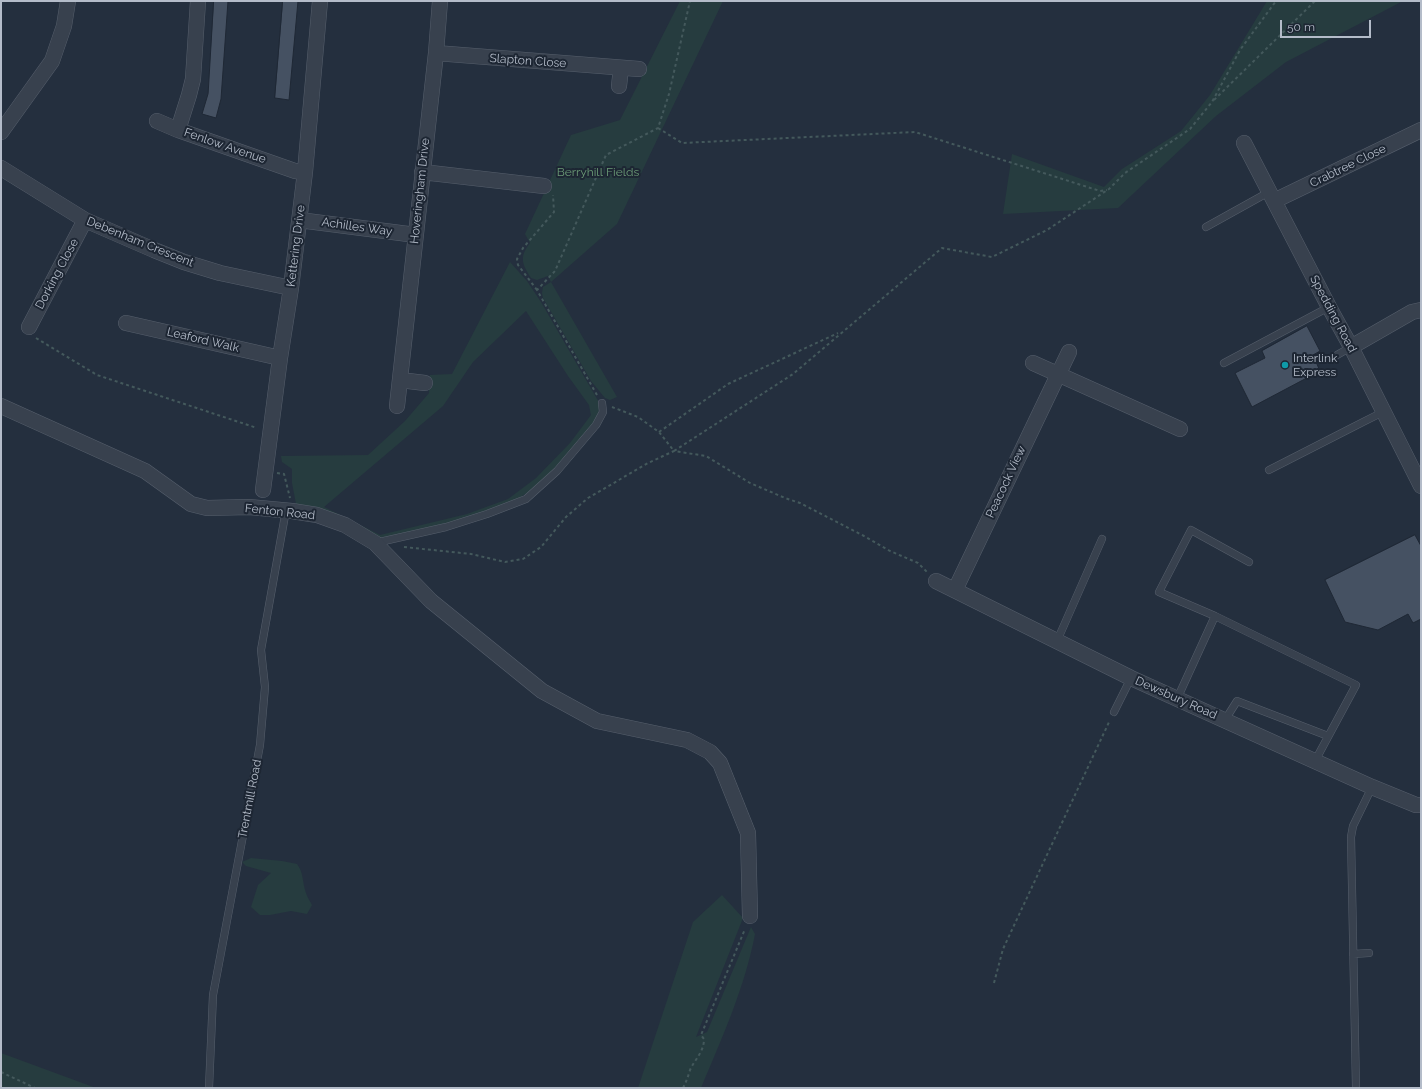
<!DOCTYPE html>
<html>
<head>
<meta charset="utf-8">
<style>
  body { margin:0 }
  #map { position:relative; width:1422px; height:1089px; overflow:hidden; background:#242f3e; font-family:Raleway,sans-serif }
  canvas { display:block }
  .frame { position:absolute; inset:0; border:2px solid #b4bcc9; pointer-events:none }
  .scale { position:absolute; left:1280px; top:20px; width:91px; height:18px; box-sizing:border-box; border:2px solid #b4bcc9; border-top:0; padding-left:5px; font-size:12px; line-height:14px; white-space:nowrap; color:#b4bcc9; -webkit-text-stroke:3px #1d2633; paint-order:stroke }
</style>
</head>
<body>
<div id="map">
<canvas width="1422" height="1089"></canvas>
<div class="frame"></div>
<div class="scale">50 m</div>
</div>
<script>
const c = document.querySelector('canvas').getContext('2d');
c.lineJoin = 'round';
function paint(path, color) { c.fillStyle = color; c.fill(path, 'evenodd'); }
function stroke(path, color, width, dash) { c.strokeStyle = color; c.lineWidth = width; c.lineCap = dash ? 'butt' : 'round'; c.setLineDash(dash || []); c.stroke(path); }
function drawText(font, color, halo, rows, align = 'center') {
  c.font = font + ' Raleway,sans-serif'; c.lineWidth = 4; c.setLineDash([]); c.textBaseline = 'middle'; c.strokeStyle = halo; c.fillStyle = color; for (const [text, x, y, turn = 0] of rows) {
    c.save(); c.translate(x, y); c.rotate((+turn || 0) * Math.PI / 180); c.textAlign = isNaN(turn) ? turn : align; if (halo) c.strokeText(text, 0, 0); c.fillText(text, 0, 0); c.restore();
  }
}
const green = new Path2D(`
  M 680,1 L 723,1 L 617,224 L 551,282 L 617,397 L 610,400 L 605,398 L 591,381 L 543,298 L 542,293 L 543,287 L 551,282 L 548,276 L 537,280 L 531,278 C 522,264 519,257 530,243 L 525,234 L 571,135 L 620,120 Z
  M 1267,1 L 1403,1 L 1286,62 L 1216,116 L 1118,208 L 1003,214 L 1012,154 L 1104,187 L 1122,169 L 1181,131 L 1210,95 Z
  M 510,262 L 527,281 L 541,302 L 600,404 L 598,415 L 589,432 L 554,470 L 530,491 L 511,503 L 463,520 L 382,539 L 296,504 L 292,483 L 292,469 L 282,462 L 281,456 L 368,455 L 405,421 L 429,393 L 430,375 L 452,374 ZM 526,311 L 568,376 L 589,405 L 591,415 L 570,443 L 536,478 L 508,499 L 467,514 L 380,535 L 324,507 L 443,406 L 473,362 Z
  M 251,858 L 282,861 L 297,864 C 304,873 302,882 306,893 C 307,897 310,901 312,905 L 307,914 L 291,911 L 270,915 L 260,915 L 251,907 L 258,885 L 271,873 L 246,866 L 242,862 Z
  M 722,895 L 743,918 L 696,1037 L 707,1032 L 751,927 L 755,934 C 745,987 722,1038 701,1088 L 638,1088 L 693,922 Z
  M 1,1053 L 96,1088 L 1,1088 Z`);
const building = new Path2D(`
  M 214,1 L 228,1 L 221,99 L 216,118 L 202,114 L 208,94 Z
  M 283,1 L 298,1 L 289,100 L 275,98 Z
  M 1307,326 L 1320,351 L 1313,355 L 1320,371 L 1252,407 L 1235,373 L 1265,358 L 1262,351 Z
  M 1415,535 L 1421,546 L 1421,619 L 1413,623 L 1408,614 L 1378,630 L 1345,622 L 1325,580 Z`);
const path = new Path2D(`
  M 1214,100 L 1315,1
  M 658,128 L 682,143 L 915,132 L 1100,191 L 1107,190
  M 537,290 L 518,265 L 517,259 L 523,248 L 554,212 L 553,195
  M 36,338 L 97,375 L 257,428
  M 597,395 L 537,290 L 555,271 L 606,155 L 658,128 L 669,94 L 690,1
  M 612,407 L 638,417 L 659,432 L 674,451 L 793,374 L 942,248 L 992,257 L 1047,230 L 1109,189 L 1125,173 L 1190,129 L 1212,102 L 1240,50 L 1276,1
  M 659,432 L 728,384 L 838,333
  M 277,473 L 284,474 L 290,498
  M 404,547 L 471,554 L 505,562 L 523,559 L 541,547 L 566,517 L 588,498 L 648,463 L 674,451 L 706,456 L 750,483 L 785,498 L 800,503 L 864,536 L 890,551 L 918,563 L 927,572
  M 994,983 L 1003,949 L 1110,720
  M 1,1072 L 35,1088
  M 683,1088 C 686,1082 688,1077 690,1070 C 695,1059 704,1052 704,1039 L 701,1035 L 745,929`);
const service = new Path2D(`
  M 1206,227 L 1269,192
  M 1337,355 L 1351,347
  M 1224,363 L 1329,307
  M 1269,470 L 1365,421 L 1383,412
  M 375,543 L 446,527 L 487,514 L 526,499 L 557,471 L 596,425 L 603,412 L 602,403
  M 1215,616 L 1356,685 L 1315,761
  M 1057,641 L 1102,539
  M 1177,699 L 1215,616 L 1159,592 L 1191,530 L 1249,562
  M 1114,712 L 1131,678
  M 1225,720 L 1237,701 L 1328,736
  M 1353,954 L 1369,953
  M 209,1088 L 213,995 L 260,745 L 265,687 L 261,650 L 286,510
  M 1356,1088 L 1351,837 L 1353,826 L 1372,787`);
const minor = new Path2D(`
  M 198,1 L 193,79 L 189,95 L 178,130 L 295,171 L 305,172
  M 436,53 L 639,69
  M 619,86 L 621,68
  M 157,121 L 178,130
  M 1,132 L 52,61 L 64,26 L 68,1
  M 1244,143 L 1329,307 L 1351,347 L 1421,486
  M 1,168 L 85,220 L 154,250 L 184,262 L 220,273 L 291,288
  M 422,172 L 544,186
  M 1274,201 L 1421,130
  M 299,220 L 416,235
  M 126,323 L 280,358
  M 29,327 L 85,220
  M 1351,347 L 1412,312 L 1421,310
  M 1033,363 L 1180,429
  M 400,380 L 425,383
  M 1,406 L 145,471 L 191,504 L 207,508 L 249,507 L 292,511 L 317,515 L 345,525 L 375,543 L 431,601 L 542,691 L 597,721 L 687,740 L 710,752 L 720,763 L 748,833 L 750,916
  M 397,406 L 436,53 L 440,1
  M 263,490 L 280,358 L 291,288 L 305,172 L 320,1
  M 936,581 L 1131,678 L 1372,787 L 1416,805 L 1421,805
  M 955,590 L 1069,352`);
const markers = [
  [1285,365,4,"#0f9aa8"]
];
const streetNames = [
  ["Slapton Close",528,61,4],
  ["Fenlow Avenue",225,146,19],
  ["Crabtree Close",1348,166,-26],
  ["Hoveringham Drive",420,191,-84],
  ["Achilles Way",357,227,8],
  ["Debenham Crescent",140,242,22],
  ["Kettering Drive",296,246,-83],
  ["Dorking Close",57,274,-62],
  ["Spedding Road",1333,314,62],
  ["Leaford Walk",203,340,13],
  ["Peacock View",1006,482,-65],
  ["Fenton Road",280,512,6],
  ["Dewsbury Road",1176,698,24],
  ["Trentmill Road",250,799,-79]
];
const parkNames = [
  ["Berryhill Fields",598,172]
];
const poiNames = [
  ["Interlink",1293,358],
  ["Express",1293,372]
];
paint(green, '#263c3f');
paint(building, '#455162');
stroke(building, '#1f2835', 1);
stroke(service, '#565f6c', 8);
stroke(minor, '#565f6c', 16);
stroke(path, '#44595c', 2, [3, 3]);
stroke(service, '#38414e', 7);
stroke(minor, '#38414e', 15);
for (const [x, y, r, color] of markers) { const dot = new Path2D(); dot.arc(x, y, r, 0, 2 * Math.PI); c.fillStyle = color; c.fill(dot); stroke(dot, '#1d2633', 1.5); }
drawText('12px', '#b4bcc9', '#1d2633', streetNames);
drawText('12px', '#6b9a76', '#1d2633', parkNames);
drawText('12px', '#b4bcc9', '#1d2633', poiNames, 'left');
</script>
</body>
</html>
